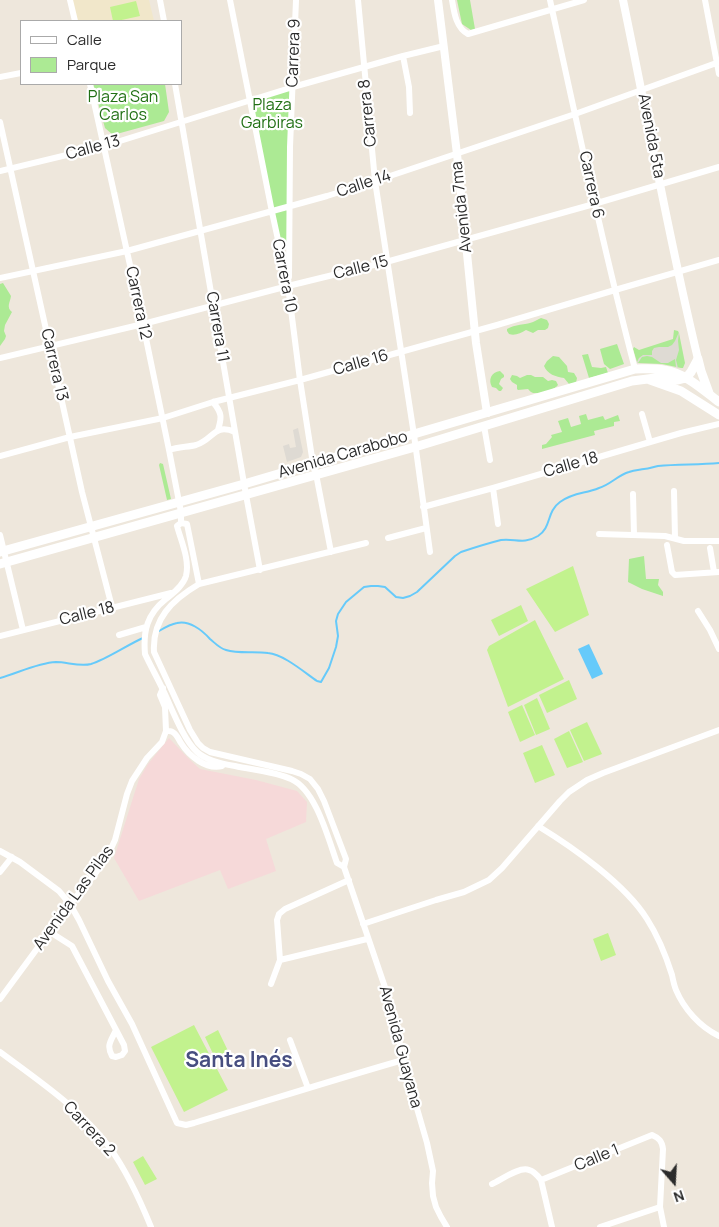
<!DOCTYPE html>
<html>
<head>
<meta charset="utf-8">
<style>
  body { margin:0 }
  #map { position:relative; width:719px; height:1227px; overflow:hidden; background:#eee7dc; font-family:Manrope,sans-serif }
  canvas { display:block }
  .legend { position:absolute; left:20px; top:20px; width:162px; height:65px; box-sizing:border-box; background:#fff; border:1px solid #aaa; margin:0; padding:6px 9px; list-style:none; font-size:15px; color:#2b2b2b }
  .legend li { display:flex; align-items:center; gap:10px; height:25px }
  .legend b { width:25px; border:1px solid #aaa }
  .north { position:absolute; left:649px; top:1157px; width:50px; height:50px; -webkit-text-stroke:4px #fff; paint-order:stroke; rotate:161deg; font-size:14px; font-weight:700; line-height:20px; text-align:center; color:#2b2b2b }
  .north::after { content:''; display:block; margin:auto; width:18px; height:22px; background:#2b2b2b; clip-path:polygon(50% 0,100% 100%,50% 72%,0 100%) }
</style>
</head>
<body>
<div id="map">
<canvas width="719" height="1227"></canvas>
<ul class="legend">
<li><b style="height:6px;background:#fff"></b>Calle</li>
<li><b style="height:14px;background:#acea94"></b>Parque</li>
</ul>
<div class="north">N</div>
</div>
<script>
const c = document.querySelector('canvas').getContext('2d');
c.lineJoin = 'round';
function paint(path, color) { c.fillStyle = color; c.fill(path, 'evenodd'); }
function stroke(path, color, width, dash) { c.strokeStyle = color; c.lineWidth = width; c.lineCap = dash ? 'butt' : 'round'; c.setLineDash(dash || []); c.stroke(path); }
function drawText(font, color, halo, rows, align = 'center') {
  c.font = font + ' Manrope,sans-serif'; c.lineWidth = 4.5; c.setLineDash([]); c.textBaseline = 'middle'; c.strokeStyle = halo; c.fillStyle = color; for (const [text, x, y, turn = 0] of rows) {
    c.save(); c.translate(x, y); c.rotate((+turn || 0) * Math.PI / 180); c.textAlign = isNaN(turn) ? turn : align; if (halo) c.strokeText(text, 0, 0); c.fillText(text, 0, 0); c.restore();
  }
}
const education = new Path2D(`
  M 72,0 L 149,0 L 154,21 L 77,21 Z`);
const medical = new Path2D(`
  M 169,738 L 188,758 L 200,769 L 256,780 L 297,791 L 307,802 L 306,822 L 266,839 L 276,871 L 228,889 L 220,870 L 139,901 L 114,858 L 139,779 L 148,764 Z`);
const green = new Path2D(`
  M 457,0 L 470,0 L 475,29 L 471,30 L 462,24 Z
  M 93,84 L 165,84 L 169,112 L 164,121 L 113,135 L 105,128 Z
  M 293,87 L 290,242 L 279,244 L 249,100 Z
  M 3,283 L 11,296 C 10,303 6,307 12,312 L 5,325 L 4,331 L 6,336 L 5,339 L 0,346 L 0,284 Z
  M 541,318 L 547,320 L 549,324 L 548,328 L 545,330 L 538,330 L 533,333 L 526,330 C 521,333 515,336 509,334 L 507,331 L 507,329 C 515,324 525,325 533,322 C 536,321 538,319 541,318 Z
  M 674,330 L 678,331 L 679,333 L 685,363 L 683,368 L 681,368 L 662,364 L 638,363 L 637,362 L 633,349 L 634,347 L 639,350 L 673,339 Z
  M 617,344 L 624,364 L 610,369 L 604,364 L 600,349 Z
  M 588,354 L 592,367 L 601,368 L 606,367 L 608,373 L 589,378 L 582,355 Z
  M 553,356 L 559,357 L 567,366 L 568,372 L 574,373 L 577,378 L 576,383 L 569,384 L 564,378 C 556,377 547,374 544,366 L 547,361 Z
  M 500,371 L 504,375 L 504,377 L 501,379 L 499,384 L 503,388 L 501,391 L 499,391 L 496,388 L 492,387 C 488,380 491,372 500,371 Z
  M 512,375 L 517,376 L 520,378 L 527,375 L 531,375 L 535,377 L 543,377 L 548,381 L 552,380 L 556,381 L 558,385 C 554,390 541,394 535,393 C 531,393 530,391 528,389 L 518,390 L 517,389 L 517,385 L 512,382 L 510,379 Z
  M 586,414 L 588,420 L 603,416 L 605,420 L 618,415 L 620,421 L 614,422 L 614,426 L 594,431 L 595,435 L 542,449 L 542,445 L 546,444 L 552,437 L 551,435 L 562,432 L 558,421 L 568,418 L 571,427 L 581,424 L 579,416 Z
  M 160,463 L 163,464 L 171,499 L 167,500 L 159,465 Z
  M 644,556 L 646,579 L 659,579 L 658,585 L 663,592 L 663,596 L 642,589 L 628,582 L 629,559 Z`);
const pitch = new Path2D(`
  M 136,1 L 140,16 L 117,21 L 113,21 L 110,7 Z
  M 573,566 L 589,615 L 555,632 L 526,589 Z
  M 521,605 L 528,621 L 499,636 L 491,620 Z
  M 535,620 L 564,679 L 508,707 L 487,650 L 489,646 Z
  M 569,680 L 577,699 L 547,713 L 539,695 Z
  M 537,698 L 550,729 L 536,735 L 524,705 Z
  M 522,705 L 535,735 L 520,742 L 508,712 Z
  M 587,722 L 602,754 L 584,761 L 570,730 Z
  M 569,731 L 583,762 L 567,768 L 554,739 Z
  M 542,745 L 555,775 L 535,783 L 523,753 Z
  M 608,933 L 616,955 L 601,961 L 593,939 Z
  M 194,1025 L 228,1090 L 184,1112 L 151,1047 Z
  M 218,1030 L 229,1053 L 216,1060 L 205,1037 Z
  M 143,1156 L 157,1179 L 145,1185 L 133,1162 Z`);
const plaza = new Path2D(`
  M 679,332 L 678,341 L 679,350 L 676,360 L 678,368 L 676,367 L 675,359 L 668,363 L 661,363 L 652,357 L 647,356 L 642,357 L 638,363 L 637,362 L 639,358 L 643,355 L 652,355 L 652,351 L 654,348 L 659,347 L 668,347 L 672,345 L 675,341 Z
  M 298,428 L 303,452 L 301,457 L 287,462 L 283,446 L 289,444 L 290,448 L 296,447 L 293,430 Z`);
const water = new Path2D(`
  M 589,644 L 603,674 L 592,679 L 578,649 Z`);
const stream = new Path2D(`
  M 159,631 C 164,628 171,624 177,623 C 189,620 202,630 210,639 C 215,643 219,648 226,650 C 239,654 254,651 268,653 C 283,654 304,672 317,681 L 321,682 L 329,668 L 336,647 L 338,636 L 336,621 L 338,614 L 346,602 L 364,587 L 371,586 L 378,586 L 385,587 L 396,597 L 403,598 L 410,596 L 417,592 L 455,556 L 461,552 C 473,548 489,543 501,540 C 515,538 523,545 538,536 C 552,527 546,512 560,502 C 574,492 585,494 599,488 C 610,485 618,475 629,472 C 634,470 638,470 644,469 C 649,469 653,467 658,466 C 679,464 699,465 719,463
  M 0,678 C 18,673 37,663 56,662 C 67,662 80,667 91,664 C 107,659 127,645 143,638`);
const minor = new Path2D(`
  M 70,0 L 75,21
  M 160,0 L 164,21
  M 230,0 L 272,212 L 288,286 L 300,380 L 313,464 L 316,474 L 331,552
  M 358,0 L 375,181 L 414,435 L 430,552
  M 452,0 C 454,12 456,28 468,34 L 584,0
  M 550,0 C 577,123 603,247 635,369
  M 705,0 L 719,74
  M 403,56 L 409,87 L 410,113
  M 0,77 L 21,73
  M 90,84 L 143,324 L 169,450 L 181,512 L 181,523 L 177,526 C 181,541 190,560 186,576 C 183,586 173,593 166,599 C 147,614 143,631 145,654 C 151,667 158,679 164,692 C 172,709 183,739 197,752 C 207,761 222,764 235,766 C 253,770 274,771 291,779 C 316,790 328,838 337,863 L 344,867
  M 175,84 L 246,495 L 260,570
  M 0,122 L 82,492 L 112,607
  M 0,171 L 104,146 L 293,87 L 403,56 L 444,46
  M 289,277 L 290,147 L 296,0
  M 0,278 L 127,251 L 327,196 L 375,181 L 575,114 L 719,62
  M 0,358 L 143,324 L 288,286 L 386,262 L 594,204 L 719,167
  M 213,402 C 222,413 222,417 218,430
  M 642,414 L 650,442
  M 484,426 L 490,460
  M 169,450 C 178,447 188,447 196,445 C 214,439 214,423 235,432
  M 0,456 L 70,437 L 163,418 L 213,402 L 300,380 L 497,325 L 615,290 L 719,260
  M 493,488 L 498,524
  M 674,491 L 675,538
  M 633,494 L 634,535
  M 423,507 L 493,488 L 681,433 L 719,424
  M 181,523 L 187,524 L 199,584
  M 599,534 L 665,536 L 684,541 L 719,541
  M 0,535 L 23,630
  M 388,538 L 426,528
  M 366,543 L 199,584 C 172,600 152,619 154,652 L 190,730 L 198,743 L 203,748 L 210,752 L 292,771 L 301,774 L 310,779 L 318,789 L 324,801 L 346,859 L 344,867 L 390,1002 L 396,1024 L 403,1060 L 427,1143 L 433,1171 L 432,1183 L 433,1196 L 436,1207 L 441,1217 L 447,1227
  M 667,545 L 672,572 L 675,575 L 719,572
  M 710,548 L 714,572
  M 698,611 L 710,630 L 719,649
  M 119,635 L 146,627
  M 0,636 L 171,593
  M 166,731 C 169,731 171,730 174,733 C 177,735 179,740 181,743 C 189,756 206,770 222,766
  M 538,826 C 574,848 625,884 647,919 C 658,936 666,956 672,975 C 673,980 674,985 676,990 C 684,1009 700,1027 719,1036
  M 0,851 L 20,862 L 59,891 L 70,904 L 79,920 L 108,981 L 132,1024 L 177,1123 L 186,1125 L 194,1123 C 264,1102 333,1080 403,1060
  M 0,872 L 12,857
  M 363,924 L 436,900 L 464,892 L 489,880 L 502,868 L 560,801 L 569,792 L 587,780 L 603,773 L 719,730
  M 50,932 L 72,946 L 124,1045 L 125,1051 L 122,1055 L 116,1057 L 112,1056 C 106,1045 111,1041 116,1030
  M 280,960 L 367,939
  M 271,984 L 280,960 L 277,920 L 279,914 L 285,909 L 349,880
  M 0,999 L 70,904 L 95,874 L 108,855 L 115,840 L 127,794 L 132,781 L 147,758 L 162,742 L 166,731 L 165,707 L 160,695 L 163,688
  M 290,1040 L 308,1088
  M 0,1052 C 39,1081 81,1109 110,1148 C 128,1173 140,1200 151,1227
  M 541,1180 L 652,1135 C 659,1138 662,1141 663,1149 L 660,1207 L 664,1227
  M 541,1180 L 552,1227
  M 492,1184 C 501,1180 520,1166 529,1170 C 534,1171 538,1176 541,1180
  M 600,1227 L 660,1207`);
const tertiary = new Path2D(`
  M 438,0 L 457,154 L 476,343 L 487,413
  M 623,0 C 648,120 669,240 698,359`);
const secondary = new Path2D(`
  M 698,359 L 701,371 L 709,393
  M 650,380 L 681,391 L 719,415
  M 0,552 L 244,484 L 635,369 C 645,369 654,368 664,370 C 685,373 702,389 719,402
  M 0,564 L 415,447 L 632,381 L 663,377 L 678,380 L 686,378 L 691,372 L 698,359`);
const streetNames = [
  ["Carrera 9",294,53,-88],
  ["Carrera 8",368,113,-96],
  ["Avenida 5ta",651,136,79],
  ["Calle 13",93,148,-15],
  ["Calle 14",364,184,-18],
  ["Carrera 6",591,185,78],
  ["Avenida 7ma",462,207,-96],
  ["Calle 15",361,268,-14],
  ["Carrera 10",284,276,79],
  ["Carrera 12",138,303,78],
  ["Carrera 11",217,327,80],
  ["Calle 16",361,363,-16],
  ["Carrera 13",54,365,77],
  ["Avenida Carabobo",343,455,-16],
  ["Calle 18",571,465,-16],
  ["Calle 18",87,614,-14],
  ["Avenida Las Pilas",74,898,-54],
  ["Avenida Guayana",400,1047,75],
  ["Carrera 2",89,1129,47],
  ["Calle 1",597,1158,-22]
];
const parkNames = [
  ["Plaza San",123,98],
  ["Carlos",123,116],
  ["Plaza",272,106],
  ["Garbiras",272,124]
];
const districtNames = [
  ["Santa Inés",239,1061]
];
paint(education, '#f1e7ca');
paint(medical, '#f6d9d9');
paint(green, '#acea94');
paint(pitch, '#c2f28e');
paint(plaza, '#dedad3');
paint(water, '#66cafa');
stroke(stream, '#66cafa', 2);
stroke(minor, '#fff', 6);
stroke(tertiary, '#fff', 8);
stroke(secondary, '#fff', 9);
drawText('16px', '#2b2b2b', '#fff', streetNames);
drawText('16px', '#217014', '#fff', parkNames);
drawText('bold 21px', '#474e80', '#fff', districtNames);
</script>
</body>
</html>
